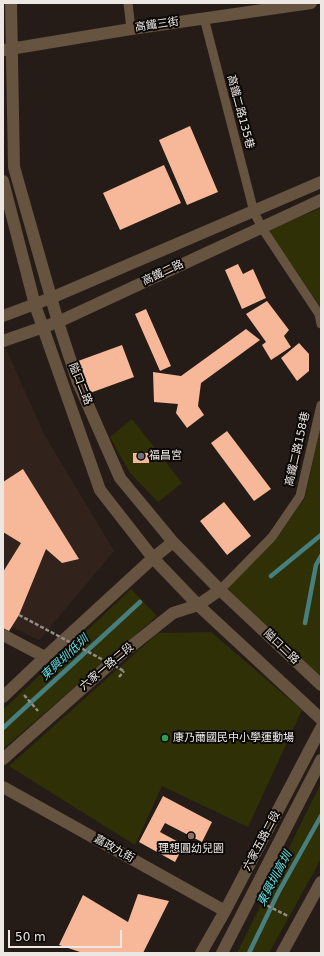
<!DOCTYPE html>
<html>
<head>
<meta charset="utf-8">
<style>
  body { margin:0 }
  #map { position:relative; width:324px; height:956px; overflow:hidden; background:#251c18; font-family:"DejaVu Sans",sans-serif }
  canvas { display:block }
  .frame { position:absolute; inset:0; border:4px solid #ede7e3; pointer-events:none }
  .scale { position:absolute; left:8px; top:930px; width:114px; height:18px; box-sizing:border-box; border:2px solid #ede7e3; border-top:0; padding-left:5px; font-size:12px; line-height:14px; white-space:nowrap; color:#ede7e3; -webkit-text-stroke:3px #0b0806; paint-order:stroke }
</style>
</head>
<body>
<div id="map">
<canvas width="324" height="956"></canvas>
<div class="frame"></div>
<div class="scale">50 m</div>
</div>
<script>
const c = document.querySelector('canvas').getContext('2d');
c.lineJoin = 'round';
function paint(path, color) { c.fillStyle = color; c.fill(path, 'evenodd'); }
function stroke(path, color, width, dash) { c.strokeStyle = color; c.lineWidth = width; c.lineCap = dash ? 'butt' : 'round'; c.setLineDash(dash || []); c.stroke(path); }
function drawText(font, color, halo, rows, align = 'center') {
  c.font = font + ' "DejaVu Sans","Noto Sans TC",sans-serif'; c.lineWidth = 4; c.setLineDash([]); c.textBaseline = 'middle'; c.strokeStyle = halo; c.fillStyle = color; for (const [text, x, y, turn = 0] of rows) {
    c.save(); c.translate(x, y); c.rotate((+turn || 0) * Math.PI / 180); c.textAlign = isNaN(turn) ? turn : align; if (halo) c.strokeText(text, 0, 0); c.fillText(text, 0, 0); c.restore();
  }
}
const built = new Path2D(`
  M 6,349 L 45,436 L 114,551 L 39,640 L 3,623 L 3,351 Z`);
const green = new Path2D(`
  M 321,208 L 321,308 L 268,230 Z
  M 132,419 L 182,483 L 158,502 L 130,473 L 110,437 Z
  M 321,423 L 321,678 L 227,588 L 276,539 L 305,498 Z
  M 131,589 L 157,616 L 3,749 L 3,710 Z
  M 211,632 L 302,710 L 248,827 L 162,786 L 135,845 L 9,766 L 158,633 Z
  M 321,783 L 321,859 L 269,953 L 237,953 Z`);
const stream = new Path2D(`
  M 271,576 L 321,535
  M 305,623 L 316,565 L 321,556
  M 3,728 L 140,602
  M 249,953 L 278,893 L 321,816`);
const building = new Path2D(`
  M 190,126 L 218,192 L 187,205 L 159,140 Z
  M 164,165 L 181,203 L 120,230 L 103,193 Z
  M 238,264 L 243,274 L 253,269 L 266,298 L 242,309 L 225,270 Z
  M 267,301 L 289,330 L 284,336 L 291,347 L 271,360 L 262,345 L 266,342 L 246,314 Z
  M 146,309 L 171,366 L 160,371 L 135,314 Z
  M 246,329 L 260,340 L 201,383 L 198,406 L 204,415 L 187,428 L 176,413 L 178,404 L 154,402 L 153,372 L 181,376 Z
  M 299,343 L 309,354 L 309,371 L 297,381 L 281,358 Z
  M 122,345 L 134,377 L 90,393 L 78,361 Z
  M 227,431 L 271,489 L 254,501 L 211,443 Z
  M 133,453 L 149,453 L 149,463 L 133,463 Z
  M 23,469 L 79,559 L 62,563 L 46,549 L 19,615 L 9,631 L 3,628 L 3,572 L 21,543 L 3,532 L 3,482 Z
  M 224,502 L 251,536 L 227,555 L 200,521 Z
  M 163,796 L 212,822 L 202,842 L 165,823 L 160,832 L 184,845 L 175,862 L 139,842 Z
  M 138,894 L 169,901 L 143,953 L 83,953 L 59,945 L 83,895 L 128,922 Z`);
const path = new Path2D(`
  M 119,677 L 124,671
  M 24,695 L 38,711
  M 262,903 L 288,916`);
const lane = new Path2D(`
  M 128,3 L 131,29
  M 204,18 L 254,212 L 262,228 L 319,314 L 321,324
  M 220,590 L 272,537 L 300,496 L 321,405`);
const street = new Path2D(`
  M 11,3 L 14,167 L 58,322 L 77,380 L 120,478 L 173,542 L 220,590 L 321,685
  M 4,50 L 131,29 L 311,3
  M 3,181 L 35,305 L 100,490 L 153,558 L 198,605 L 321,719
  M 3,316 L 51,298 L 321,182
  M 3,341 L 58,322 L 321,200
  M 3,635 L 45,657
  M 3,697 L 45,657 L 153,558 L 173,542
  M 3,759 L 119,656 L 173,613 L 198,605 L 220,590
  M 3,787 L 225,911
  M 201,953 L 225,911 L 321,728
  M 222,953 L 321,760
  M 282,953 L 321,882`);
const pathBridge = new Path2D(`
  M 19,615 L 124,671`);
const markers = [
  [141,456,4,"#6b7280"],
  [165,738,4,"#2e9e5b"],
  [191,836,4,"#8d6e63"]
];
const streetNames = [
  ["高鐵三街",157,25,-8],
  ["高鐵二路135巷",240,112,75],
  ["高鐵二路",163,273,-25],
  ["隘口二路",80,384,68],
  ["高鐵二路158巷",298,449,-77],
  ["隘口二路",281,647,44],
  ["六家一路二段",107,667,-40],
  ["六家五路二段",262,841,-62],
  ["嘉政九街",114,849,29]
];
const poiNames = [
  ["福昌宮",149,456],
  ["康乃薾國民中小學運動場",173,738],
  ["理想圓幼兒園",191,849,"center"]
];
const waterNames = [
  ["東興圳低圳",65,658,-43],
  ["東興圳高圳",275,879,-62]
];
paint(built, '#31231b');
paint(green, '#2f3005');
stroke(stream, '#477e7e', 4.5);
paint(building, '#f6b898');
stroke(path, '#938c88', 2.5, [4, 2]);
stroke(lane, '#665340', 9);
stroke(street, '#665340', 12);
stroke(pathBridge, '#938c88', 2.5, [4, 2]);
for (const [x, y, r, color] of markers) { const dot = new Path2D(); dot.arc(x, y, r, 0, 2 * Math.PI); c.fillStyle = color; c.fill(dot); stroke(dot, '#0b0806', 1.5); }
drawText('11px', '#ede7e3', '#0b0806', streetNames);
drawText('11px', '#ede7e3', '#0b0806', poiNames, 'left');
drawText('italic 12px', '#5fe2e4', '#0b0806', waterNames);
</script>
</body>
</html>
